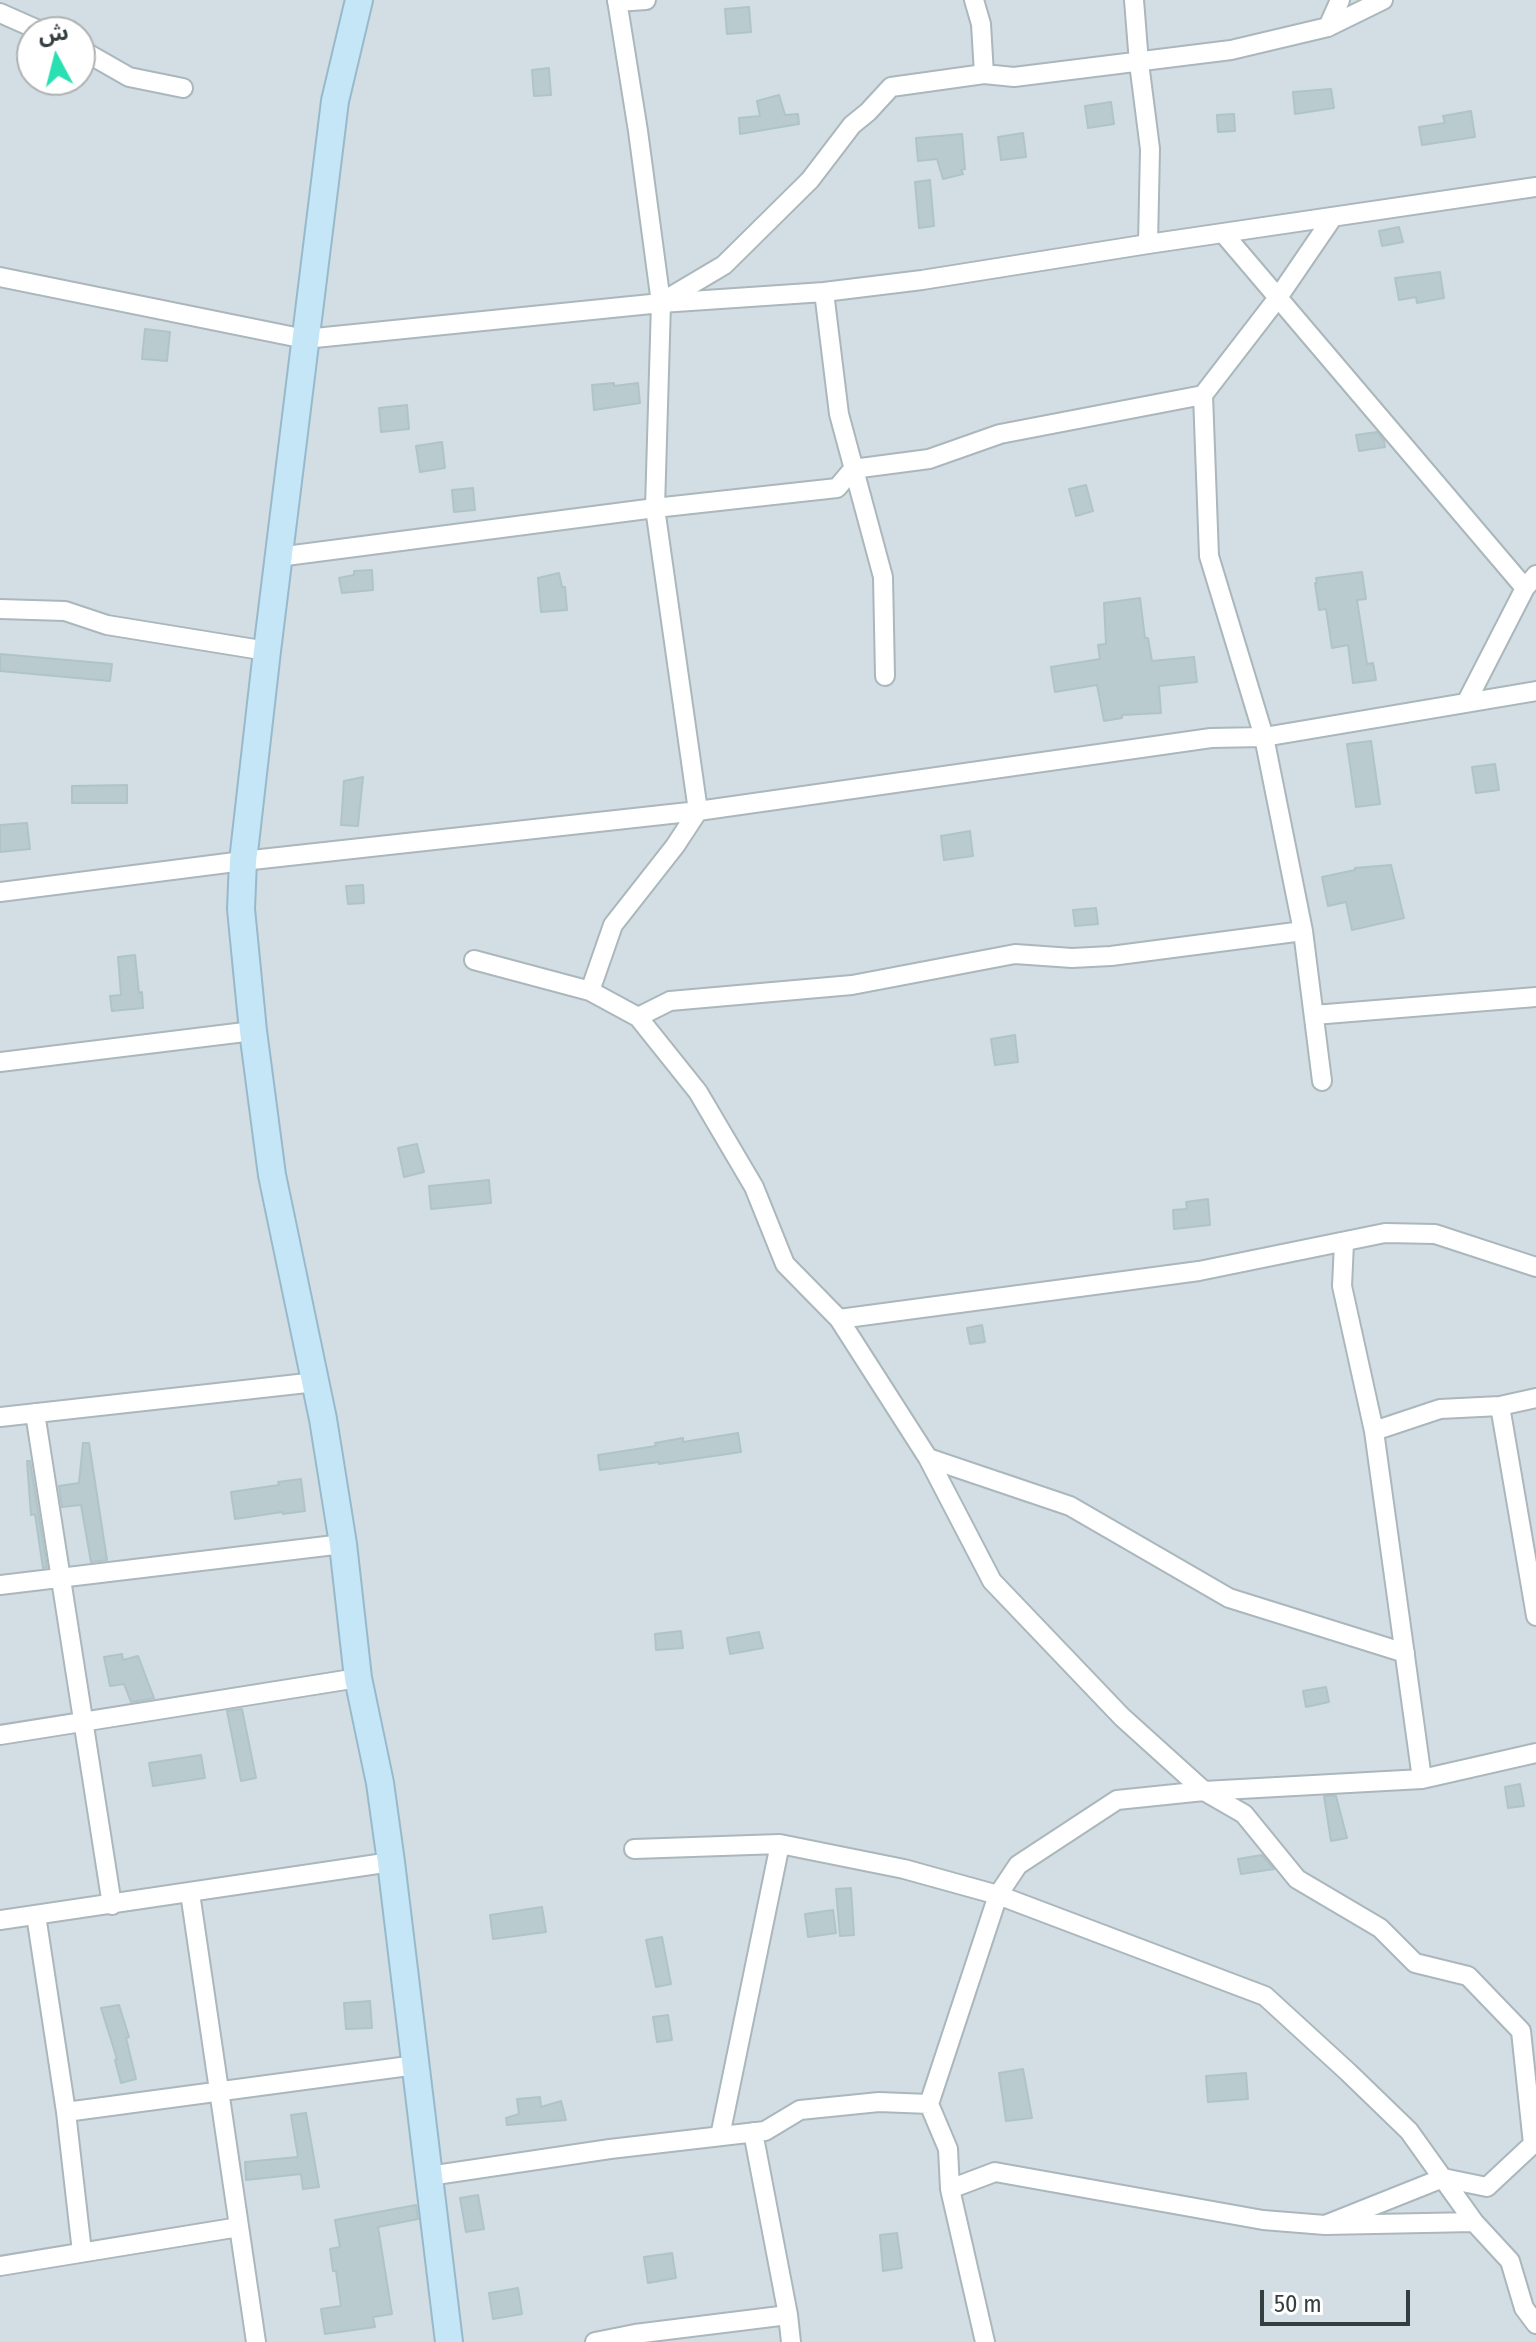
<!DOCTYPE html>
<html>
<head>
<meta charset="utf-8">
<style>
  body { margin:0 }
  #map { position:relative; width:1536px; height:2342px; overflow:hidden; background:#e4ecef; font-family:"Fira Sans Condensed","Noto Sans Arabic",sans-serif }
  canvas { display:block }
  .north { position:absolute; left:16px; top:16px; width:80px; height:80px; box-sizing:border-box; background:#fff; border:2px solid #aeb2b3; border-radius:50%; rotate:353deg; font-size:22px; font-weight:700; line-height:32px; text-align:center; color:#343e41 }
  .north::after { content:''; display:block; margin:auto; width:28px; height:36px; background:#2ae0b2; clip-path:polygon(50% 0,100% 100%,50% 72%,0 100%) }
  .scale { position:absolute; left:1260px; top:2290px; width:150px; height:36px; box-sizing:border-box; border:4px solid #343e41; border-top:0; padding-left:10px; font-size:24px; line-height:28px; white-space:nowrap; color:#343e41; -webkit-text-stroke:6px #fff; paint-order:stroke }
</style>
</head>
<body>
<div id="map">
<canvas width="1536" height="2342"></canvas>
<div class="north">ش</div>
<div class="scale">50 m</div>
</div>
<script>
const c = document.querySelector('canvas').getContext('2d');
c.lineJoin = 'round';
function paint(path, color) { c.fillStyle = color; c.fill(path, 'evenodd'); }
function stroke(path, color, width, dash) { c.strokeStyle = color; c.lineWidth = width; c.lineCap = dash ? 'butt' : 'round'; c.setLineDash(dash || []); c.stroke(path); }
const residential = new Path2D(`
  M 0,0 L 1536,0 L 1536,2342 L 0,2342 ZM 32,32 L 80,32 L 80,80 L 32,80 Z`);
const building = new Path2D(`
  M 749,7 L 751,32 L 727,34 L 725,9 Z
  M 549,68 L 551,95 L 534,96 L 532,70 Z
  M 1331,89 L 1334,108 L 1295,114 L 1293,92 Z
  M 779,95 L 785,115 L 798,114 L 799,124 L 740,134 L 739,118 L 760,116 L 757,101 Z
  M 1111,102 L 1114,124 L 1088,128 L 1085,106 Z
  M 1471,111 L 1475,137 L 1422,145 L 1419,127 L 1445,123 L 1443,116 Z
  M 1234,114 L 1235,131 L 1218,132 L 1217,115 Z
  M 1023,133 L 1026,157 L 1001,160 L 998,137 Z
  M 962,134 L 965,169 L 961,170 L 963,174 L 943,179 L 937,159 L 918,161 L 916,138 Z
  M 930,180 L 934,226 L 919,228 L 915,182 Z
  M 1399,227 L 1403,242 L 1382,246 L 1379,231 Z
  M 1440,272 L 1444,298 L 1417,303 L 1416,297 L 1399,300 L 1395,278 Z
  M 145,329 L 170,332 L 167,361 L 142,359 Z
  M 614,383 L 614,386 L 638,383 L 640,403 L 594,410 L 592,385 Z
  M 407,405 L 409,429 L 381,432 L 379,408 Z
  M 1377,432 L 1384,441 L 1385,447 L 1359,451 L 1356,435 Z
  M 442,442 L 445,468 L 420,472 L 416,446 Z
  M 1086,485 L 1093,511 L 1076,516 L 1069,489 Z
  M 473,488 L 475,510 L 454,512 L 452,490 Z
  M 372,570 L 373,590 L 342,593 L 339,578 L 354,575 L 354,571 Z
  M 1362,572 L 1366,599 L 1357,600 L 1367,664 L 1373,663 L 1376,680 L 1353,683 L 1348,645 L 1332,648 L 1326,609 L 1319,610 L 1315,583 L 1317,583 L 1316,578 Z
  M 559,573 L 562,587 L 565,587 L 567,610 L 541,612 L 538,578 Z
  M 1140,598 L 1145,638 L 1148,638 L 1152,661 L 1194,657 L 1197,682 L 1159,686 L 1161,713 L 1122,715 L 1122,718 L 1104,721 L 1097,685 L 1055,692 L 1051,667 L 1100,659 L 1098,645 L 1106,644 L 1104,603 Z
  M 0,654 L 112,664 L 110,681 L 0,671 Z
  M 1371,741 L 1380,804 L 1356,807 L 1347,744 Z
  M 1495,764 L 1499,790 L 1476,793 L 1472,767 Z
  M 363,777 L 358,826 L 341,825 L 344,781 Z
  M 127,785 L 127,803 L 72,803 L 72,786 Z
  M 27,823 L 30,849 L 0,852 L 0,825 Z
  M 970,831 L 973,856 L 944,860 L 941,836 Z
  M 1391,865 L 1404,918 L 1352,930 L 1346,902 L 1328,906 L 1322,877 L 1355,870 L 1355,868 Z
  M 363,885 L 364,903 L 348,904 L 346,886 Z
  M 1096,908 L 1098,924 L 1075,926 L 1073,910 Z
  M 135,955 L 139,993 L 142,992 L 143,1008 L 112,1011 L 110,996 L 121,995 L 118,957 Z
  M 1015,1035 L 1018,1062 L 995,1065 L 991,1039 Z
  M 417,1144 L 424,1172 L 404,1177 L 398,1148 Z
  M 489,1180 L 491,1203 L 431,1209 L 429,1186 Z
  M 1208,1199 L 1210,1225 L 1174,1229 L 1173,1210 L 1187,1209 L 1186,1202 Z
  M 982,1325 L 985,1342 L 970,1344 L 967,1328 Z
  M 738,1433 L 741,1452 L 659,1464 L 659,1462 L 600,1470 L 598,1455 L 656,1446 L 655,1443 L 683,1438 L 683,1442 Z
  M 83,1443 L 89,1443 L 107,1560 L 91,1562 L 81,1505 L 62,1507 L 59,1486 L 79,1483 Z
  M 27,1461 L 30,1461 L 47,1567 L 43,1568 L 35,1514 L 31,1515 Z
  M 301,1479 L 305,1511 L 283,1514 L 282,1512 L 235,1519 L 231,1492 L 279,1485 L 278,1482 Z
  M 681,1631 L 683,1648 L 656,1650 L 655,1634 Z
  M 759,1632 L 763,1648 L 730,1654 L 727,1638 Z
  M 122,1654 L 123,1660 L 138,1656 L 154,1698 L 131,1702 L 124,1684 L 110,1686 L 104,1657 Z
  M 1326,1687 L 1329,1702 L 1306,1707 L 1303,1691 Z
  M 242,1709 L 256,1778 L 241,1781 L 227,1711 Z
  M 201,1755 L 205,1778 L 153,1786 L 149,1763 Z
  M 1520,1784 L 1524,1806 L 1508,1808 L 1505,1787 Z
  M 1324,1796 L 1336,1796 L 1347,1838 L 1331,1841 Z
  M 1262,1855 L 1274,1869 L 1241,1874 L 1238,1859 Z
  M 851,1888 L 854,1935 L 840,1936 L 836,1889 Z
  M 542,1907 L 546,1932 L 493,1939 L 490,1915 Z
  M 833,1910 L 836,1933 L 808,1937 L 805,1914 Z
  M 662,1937 L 671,1984 L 656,1987 L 646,1940 Z
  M 370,2001 L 372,2028 L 346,2029 L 344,2003 Z
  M 119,2005 L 129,2037 L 126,2038 L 136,2079 L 121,2083 L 115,2060 L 117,2059 L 101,2008 Z
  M 668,2015 L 672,2040 L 657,2042 L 653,2017 Z
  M 1023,2069 L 1032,2118 L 1006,2121 L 999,2073 Z
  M 1246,2073 L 1248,2099 L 1208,2102 L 1206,2076 Z
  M 540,2097 L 541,2107 L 561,2101 L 566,2120 L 507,2125 L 506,2118 L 519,2114 L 517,2099 Z
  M 306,2113 L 319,2187 L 303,2189 L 301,2174 L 246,2180 L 245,2162 L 298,2157 L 291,2115 Z
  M 478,2195 L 484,2229 L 466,2232 L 460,2198 Z
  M 416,2205 L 418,2219 L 378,2227 L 392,2314 L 373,2317 L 375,2327 L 325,2334 L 321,2309 L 341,2306 L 336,2271 L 333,2271 L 330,2249 L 340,2247 L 335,2220 Z
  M 897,2233 L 902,2268 L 883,2271 L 880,2235 Z
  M 672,2253 L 676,2278 L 648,2283 L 644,2257 Z
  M 518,2288 L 522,2314 L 493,2319 L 489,2293 Z`);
const street = new Path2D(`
  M 974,0 L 981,24 L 984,74
  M 1134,0 L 1139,63 L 1150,149 L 1148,244
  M 617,2 L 646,0
  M 0,13 L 43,32
  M 1328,27 L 1340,0
  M 80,49 L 129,77 L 183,88
  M 1223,233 L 1525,588
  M 0,277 L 305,339 L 661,303 L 824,292 L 922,280 L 1148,244 L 1536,187
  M 824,292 L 839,414 L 883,577 L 885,676
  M 665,300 L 724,265 L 810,180 L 852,125 L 868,112 L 891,87 L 984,74 L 1014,77 L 1231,50 L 1328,27 L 1383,0
  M 278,557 L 655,508 L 837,488 L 853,469 L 929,459 L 1000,434 L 1203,395
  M 0,609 L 65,611 L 107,625 L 267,651
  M 1467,701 L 1525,588 L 1536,575
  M 0,892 L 243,861 L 698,811 L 1211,738 L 1264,737 L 1536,691
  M 474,960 L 590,991 L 638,1017 L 698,1092 L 754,1187 L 785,1264 L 839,1319 L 928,1458 L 1070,1506 L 1229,1598 L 1405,1653
  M 590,991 L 613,925 L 675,846 L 698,811 L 655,508 L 661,303 L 638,131 L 617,0
  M 1314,1015 L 1536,997
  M 638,1017 L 670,1001 L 852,985 L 1015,954 L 1072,958 L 1111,956 L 1303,931
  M 0,1062 L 253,1031
  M 1322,1081 L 1303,931 L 1264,737 L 1209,556 L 1203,395 L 1277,299 L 1333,217
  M 1344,1243 L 1342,1286 L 1374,1431 L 1422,1779
  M 839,1319 L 1199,1271 L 1385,1233 L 1435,1234 L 1536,1267
  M 1500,1406 L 1536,1616
  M 35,1413 L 112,1905
  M 0,1417 L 316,1382
  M 1374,1431 L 1440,1409 L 1500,1406 L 1536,1398
  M 928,1458 L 992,1581 L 1122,1717 L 1204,1791 L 1244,1814 L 1297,1879 L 1380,1928 L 1415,1963 L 1468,1976 L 1521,2031 L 1533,2144 L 1487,2187 L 1443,2178 L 1325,2225
  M 0,1585 L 343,1544
  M 0,1735 L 358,1678
  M 634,1849 L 780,1844 L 904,1869 L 998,1895 L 1265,1996 L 1348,2072 L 1409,2131 L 1474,2222 L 1510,2261 L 1524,2308 L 1536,2324
  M 190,1893 L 256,2342
  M 36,1915 L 66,2112 L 82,2252
  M 0,1920 L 391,1862
  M 929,2104 L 998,1895 L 1018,1865 L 1117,1800 L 1204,1791 L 1422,1779 L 1536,1753
  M 66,2112 L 416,2065
  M 753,2132 L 788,2315 L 791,2342
  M 720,2136 L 780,1844
  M 429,2176 L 610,2149 L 765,2131 L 800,2110 L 879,2102 L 929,2104 L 948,2149 L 950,2189 L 985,2342
  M 950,2189 L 995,2172 L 1263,2220 L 1325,2225 L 1474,2222
  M 0,2266 L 239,2227
  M 595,2342 L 635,2334 L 788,2315`);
const secondary = new Path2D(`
  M 359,0 L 335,101 L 267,651 L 243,861 L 241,909 L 253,1031 L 272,1175 L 323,1419 L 343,1544 L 358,1678 L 380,1783 L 391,1862 L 449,2342`);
paint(residential, '#d2dee3');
paint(building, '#bacbcf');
stroke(building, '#afc4c9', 2);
stroke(street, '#aab7bc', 22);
stroke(secondary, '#98b9ca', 30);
stroke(street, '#fff', 18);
stroke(secondary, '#c5e6f7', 26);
</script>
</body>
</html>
